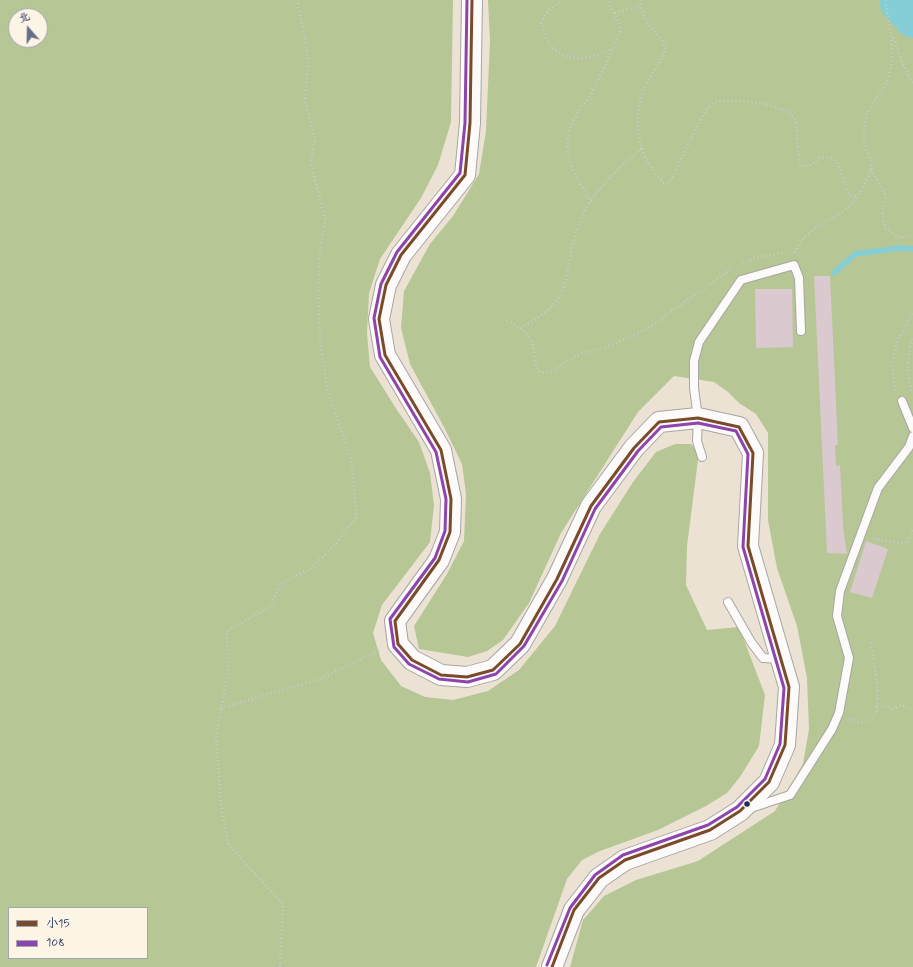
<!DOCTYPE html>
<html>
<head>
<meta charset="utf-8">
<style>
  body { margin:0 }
  #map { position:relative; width:913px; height:967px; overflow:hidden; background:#ebe2d4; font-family:Mynerve,"LXGW WenKai TC",sans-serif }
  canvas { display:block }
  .legend { position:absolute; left:8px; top:907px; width:140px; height:52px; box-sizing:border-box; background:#fcf5e5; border:1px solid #a2a6af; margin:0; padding:5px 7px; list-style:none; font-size:12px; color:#1b2f5e }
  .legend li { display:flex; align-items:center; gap:8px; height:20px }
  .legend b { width:20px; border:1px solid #a2a6af }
  .north { position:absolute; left:8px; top:8px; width:40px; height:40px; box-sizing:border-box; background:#fcf5e5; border:1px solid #a2a6af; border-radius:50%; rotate:340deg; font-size:11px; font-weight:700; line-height:16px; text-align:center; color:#1b2f5e }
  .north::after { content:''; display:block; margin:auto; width:14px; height:18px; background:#646e87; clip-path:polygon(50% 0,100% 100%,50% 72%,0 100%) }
</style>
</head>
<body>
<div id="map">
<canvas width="913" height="967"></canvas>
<ul class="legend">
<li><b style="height:5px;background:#7a4b2a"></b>小15</li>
<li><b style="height:5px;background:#8e44ad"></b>108</li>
</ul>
<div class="north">北</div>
</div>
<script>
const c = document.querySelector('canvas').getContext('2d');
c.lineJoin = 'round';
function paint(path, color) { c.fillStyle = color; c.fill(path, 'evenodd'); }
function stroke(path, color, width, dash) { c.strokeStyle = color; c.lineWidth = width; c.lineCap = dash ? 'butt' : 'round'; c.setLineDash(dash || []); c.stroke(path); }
const forest = new Path2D(`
  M 0,0 L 453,0 L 451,122 L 438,165 L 421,198 L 380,259 L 369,293 L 367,333 L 370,367 L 397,410 L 419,442 L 430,473 L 434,505 L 430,542 L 382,605 L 373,633 L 381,660 L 401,686 L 425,697 L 453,700 L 488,691 L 519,670 L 555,626 L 600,534 L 633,482 L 656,452 L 675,444 L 691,444 L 699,452 L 687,546 L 686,585 L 707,630 L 739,627 L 765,695 L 759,746 L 740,777 L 727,793 L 706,806 L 658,830 L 600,851 L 582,860 L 567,879 L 536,967 L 0,967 ZM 16,16 L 40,16 L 40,40 L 16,40 ZM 9,908 L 147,908 L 147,958 L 9,958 Z
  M 488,0 L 913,0 L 913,967 L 570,967 L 583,920 L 604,896 L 636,880 L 698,861 L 775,811 L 803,764 L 809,729 L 807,678 L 797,626 L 777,568 L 768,520 L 768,433 L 756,414 L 739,403 L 728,392 L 714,382 L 674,376 L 638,412 L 561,533 L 529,603 L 503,640 L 487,651 L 468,657 L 419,649 L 414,626 L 447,574 L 464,541 L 466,494 L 462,464 L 445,429 L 410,364 L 401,328 L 404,291 L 430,244 L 453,216 L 479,174 L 486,131 L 490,41 Z`);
const stream = new Path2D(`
  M 834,273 L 855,254 L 900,248 L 913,249`);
const river = new Path2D(`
  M 897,0 L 897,4 L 913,21`);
const building = new Path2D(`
  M 814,276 L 830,276 L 838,445 L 835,445 L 836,466 L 840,465 L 843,526 L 847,554 L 827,553 Z
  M 755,289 L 792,289 L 793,347 L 756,348 Z
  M 866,541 L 888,549 L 872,598 L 850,592 Z`);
const path = new Path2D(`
  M 563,0 C 552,6 545,12 541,24 C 544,31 546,41 552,47 C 569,64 592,59 612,49
  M 642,0 L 640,6 L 647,23 L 663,41 L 666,49 C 661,63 651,73 645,87 C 635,108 635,141 648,162 C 652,169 657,175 662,182 L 666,183 L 672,179 L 687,146 L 707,108 L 713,103 L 720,101 L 744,101 L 766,104 L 789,112 L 796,121 L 799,162 L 803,166 L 809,166 L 821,157 L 831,158 L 837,162 L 849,195 L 858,197
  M 615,13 L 640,6
  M 892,34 L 903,64 L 913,85
  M 871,169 L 886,197 L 882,212 L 885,228 L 900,238 L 913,235
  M 591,202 C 572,171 557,148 577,114 C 580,107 586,103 590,96 C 601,76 610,54 620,32 L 619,23 L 607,0
  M 795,253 C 803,226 838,221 854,201 C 858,197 870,174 871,169 C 873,161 867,153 865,146 C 863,137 864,127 866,118 C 869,105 880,96 886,84 C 897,59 890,25 885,0
  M 743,264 L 757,257 L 782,253
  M 507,320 C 523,329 532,334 534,353 C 535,360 536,366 540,372 L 546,373 L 555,370 L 565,362 L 582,353 L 607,347 L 647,329 L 731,269
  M 521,328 C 532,322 544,315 553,305 C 569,288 568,261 574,239 C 576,232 579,224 582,216 C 595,189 619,168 642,148
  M 895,390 L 892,365 L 897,342 L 913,311
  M 911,391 C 908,374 906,355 913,339
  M 874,539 L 908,544 L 913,528
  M 877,706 L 883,707 L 887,706 L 893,709 L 902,705 L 913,710
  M 221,708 L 320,679 L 380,650
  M 850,719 L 861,723 C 866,722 871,721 874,716 C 883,703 873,659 871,643
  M 280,967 L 283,904 L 228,844 L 221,805 L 216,736 L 228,672 L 227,631 L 271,606 L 280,584 L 310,569 L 336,544 L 357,516 L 351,460 L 327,388 L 320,342 L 318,296 L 319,258 L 325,219 L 311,163 L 315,137 L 305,101 L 308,62 L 305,39 L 297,0`);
const service = new Path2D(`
  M 902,401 L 913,428
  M 702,457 L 697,441 L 698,418 L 694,388 L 694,361 L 699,342 L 741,280 L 794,265 L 799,278 L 801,331
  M 728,602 L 751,642 L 763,658 L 780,659
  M 751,808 L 790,795 L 832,729 L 839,713 L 849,658 L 837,616 L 840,591 L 878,488 L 909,447 L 913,436`);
const tertiary = new Path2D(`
  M 472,0 L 470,123 L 465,175 L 401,255 L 386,285 L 379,319 L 385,355 L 441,450 L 451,499 L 450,532 L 439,560 L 395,621 L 398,644 L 412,660 L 441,675 L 467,677 L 493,670 L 520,644 L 557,579 L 591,506 L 634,448 L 659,422 L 698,418 L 739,427 L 753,453 L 748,546 L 789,687 L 785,745 L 769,782 L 740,811 L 710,830 L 625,860 L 599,878 L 574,910 L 552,967`);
const bus1 = new Path2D(`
  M 472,0 L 470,123 L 465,175 L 401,255 L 386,285 L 379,319 L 385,355 L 441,450 L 451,499 L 450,532 L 439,560 L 395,621 L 398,644 L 412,660 L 441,675 L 467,677 L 493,670 L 520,644 L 557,579 L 591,506 L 634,448 L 659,422 L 698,418 L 739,427 L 753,453 L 748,546 L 789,687 L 785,745 L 769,782 L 740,811 L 710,830 L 625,860 L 599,878 L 574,910 L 552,967`);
const bus2 = new Path2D(`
  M 467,0 L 465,123 L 460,173 L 397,252 L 381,284 L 374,318 L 380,357 L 436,452 L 446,499 L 445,531 L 435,558 L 390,619 L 394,647 L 409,664 L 439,679 L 468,682 L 496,674 L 524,646 L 562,581 L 595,509 L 638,451 L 661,427 L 698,423 L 736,431 L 748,454 L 743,547 L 784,688 L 780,744 L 765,779 L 737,807 L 708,825 L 623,855 L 595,875 L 570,908 L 547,965`);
const markers = [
  [747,804,3.5,"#1b2f5e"]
];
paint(forest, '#b7c695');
stroke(stream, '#86ced5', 5.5);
stroke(river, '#86ced5', 34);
paint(building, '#dac9ce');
stroke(service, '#a7a5a3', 10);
stroke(tertiary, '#a7a5a3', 22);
stroke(path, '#cccbcc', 2.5, [1, 3]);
stroke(service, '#fcfbf9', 8);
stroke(tertiary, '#fcfbf9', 20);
stroke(bus1, '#7a4b2a', 3);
stroke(bus2, '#8e44ad', 3);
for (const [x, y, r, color] of markers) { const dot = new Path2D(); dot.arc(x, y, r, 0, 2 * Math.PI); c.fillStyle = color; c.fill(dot); stroke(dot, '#fcf5e5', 1.5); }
</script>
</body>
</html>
